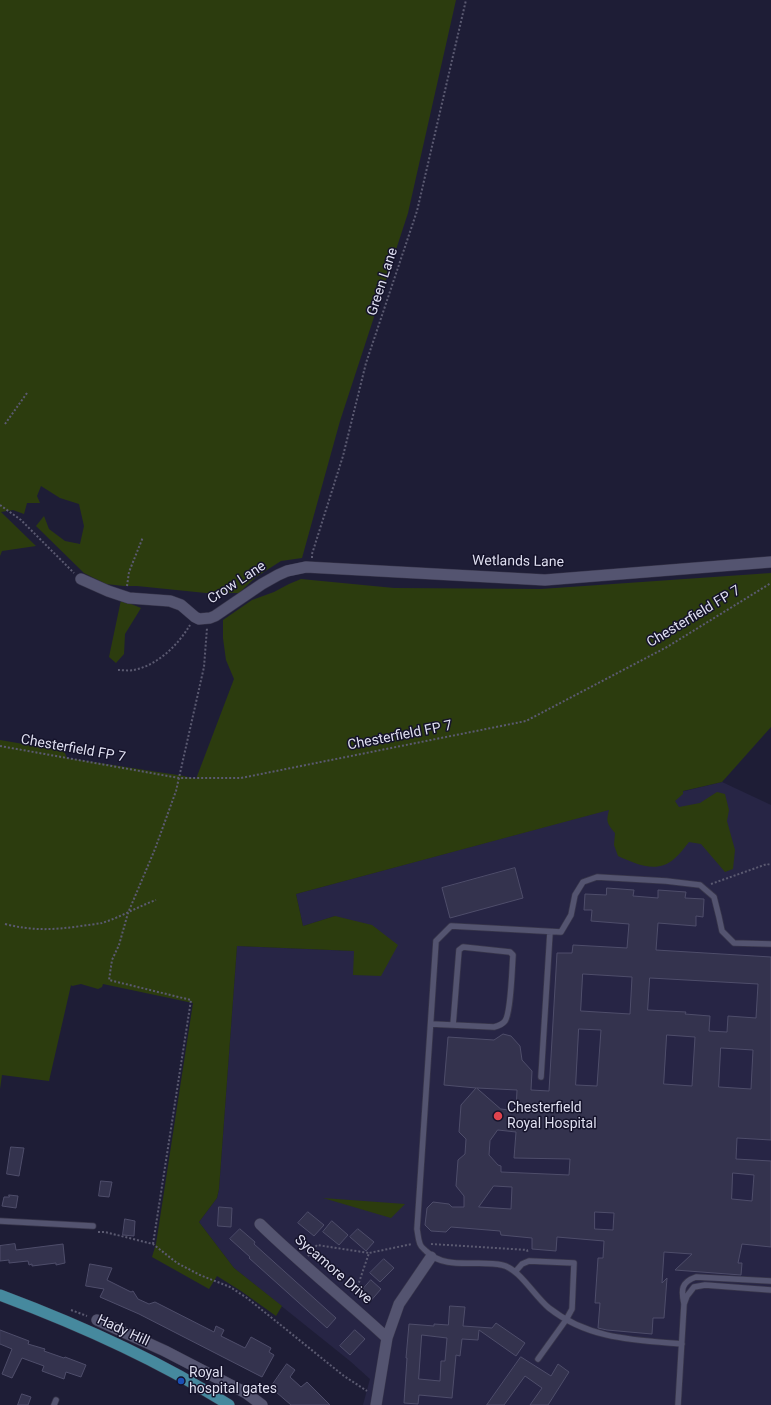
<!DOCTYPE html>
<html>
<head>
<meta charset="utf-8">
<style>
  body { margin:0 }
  canvas { display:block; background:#1e1d36 }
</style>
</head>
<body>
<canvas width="771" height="1405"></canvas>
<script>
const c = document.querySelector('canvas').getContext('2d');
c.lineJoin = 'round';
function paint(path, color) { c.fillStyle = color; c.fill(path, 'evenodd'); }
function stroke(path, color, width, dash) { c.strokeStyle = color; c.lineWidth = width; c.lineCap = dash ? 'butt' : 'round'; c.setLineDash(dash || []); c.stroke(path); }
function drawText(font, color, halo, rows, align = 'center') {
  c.font = font + ' Roboto,sans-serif'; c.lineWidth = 3; c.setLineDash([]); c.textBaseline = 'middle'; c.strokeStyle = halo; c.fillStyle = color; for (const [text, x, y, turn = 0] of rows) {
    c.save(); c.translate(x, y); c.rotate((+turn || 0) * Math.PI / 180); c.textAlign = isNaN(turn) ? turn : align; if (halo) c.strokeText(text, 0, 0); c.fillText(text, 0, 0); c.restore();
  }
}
const built = new Path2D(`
  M 722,782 L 771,805 L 771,1405 L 363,1405 L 370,1379 L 350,1361 L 234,1268 L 199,1222 L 217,1198 L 219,1189 L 237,946 L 355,951 L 381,976 L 335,916 L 303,926 L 296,894 L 611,809 Z`);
const green = new Path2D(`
  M 0,0 L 456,0 L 408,213 L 340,421 L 302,558 L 281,561 L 256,577 L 239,593 L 206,593 L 137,586 L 124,586 L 106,584 L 84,573 L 36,526 L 44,516 L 49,529 L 65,541 L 80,544 L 84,526 L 79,504 L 60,498 L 41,486 L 37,496 L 40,503 L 27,503 L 24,514 L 13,510 L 1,512 L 36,546 L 2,551 L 0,556 Z
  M 771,573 L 771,727 L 722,782 L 683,791 L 683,794 L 675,801 L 679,807 L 700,803 L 717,792 L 725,794 L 729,810 L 727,821 L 735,850 L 733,869 L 725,872 L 701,844 L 689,842 C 684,848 680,854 674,859 C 657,874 636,864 618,856 L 614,845 L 615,833 C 607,823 606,822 609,810 L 296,894 L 303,926 L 335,916 L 372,925 L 398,945 L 381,976 L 353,975 L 354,951 L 237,946 L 219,1189 L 217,1198 L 199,1222 L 234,1268 L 282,1306 L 276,1316 L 241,1291 L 217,1276 L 209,1289 L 152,1257 L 156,1244 L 193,1003 L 103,984 L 102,987 L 98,989 L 81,984 L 72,986 L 71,985 L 49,1081 L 2,1075 L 0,1089 L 0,740 L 64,751 L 67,758 L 184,776 L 196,779 L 234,679 L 226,660 L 223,638 L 223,620 L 252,600 L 274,592 L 289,584 L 301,579 L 394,588 L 541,589 Z
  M 121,600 L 141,608 L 125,634 L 124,654 L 116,663 L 109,657 Z
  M 323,1198 L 405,1204 L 391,1218 Z`);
const building = new Path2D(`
  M 515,868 L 523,898 L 450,918 L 442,888 Z
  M 607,888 L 634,890 L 633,896 L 658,898 L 658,890 L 686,892 L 685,898 L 704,899 L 703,917 L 696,916 L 696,926 L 658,923 L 656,950 L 771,957 L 771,1140 L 737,1138 L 736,1159 L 771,1161 L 771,1247 L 742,1244 L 738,1263 L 742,1263 L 741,1275 L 675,1270 L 692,1254 L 664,1252 L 662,1283 L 667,1278 L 664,1318 L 653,1318 L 652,1334 L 607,1330 L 598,1328 L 600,1303 L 595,1303 L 598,1258 L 603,1258 L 604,1241 L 557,1237 L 556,1251 L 532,1249 L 532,1238 L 501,1235 L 500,1231 L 451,1227 L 446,1232 L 431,1231 L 425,1225 L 427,1208 L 433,1202 L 449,1204 L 452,1207 L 464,1207 L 464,1196 L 456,1186 L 458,1160 L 465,1154 L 466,1139 L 459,1132 L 461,1105 L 476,1088 L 444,1085 L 448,1037 L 494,1040 L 503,1034 L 511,1036 L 520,1046 L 522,1060 L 532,1071 L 531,1090 L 549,1091 L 557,953 L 572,953 L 573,945 L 627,948 L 629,924 L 591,921 L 592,910 L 584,910 L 585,894 L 606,895 ZM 583,974 L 632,977 L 630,1014 L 581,1011 ZM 650,978 L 758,984 L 756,1018 L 728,1016 L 727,1032 L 709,1031 L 710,1016 L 685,1014 L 686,1012 L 648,1010 ZM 579,1029 L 601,1030 L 597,1086 L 576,1085 ZM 667,1035 L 695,1037 L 692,1086 L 664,1084 ZM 721,1048 L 753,1050 L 751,1089 L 719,1087 ZM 477,1088 L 517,1090 L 516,1111 L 501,1109 ZM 498,1130 L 516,1132 L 514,1158 L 570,1159 L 569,1175 L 501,1172 L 501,1166 L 498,1165 L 489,1155 L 490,1141 ZM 733,1173 L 754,1175 L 752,1201 L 732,1199 ZM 494,1186 L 512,1187 L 511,1209 L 479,1207 ZM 595,1212 L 614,1213 L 613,1230 L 595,1229 Z
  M 11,1147 L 24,1148 L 19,1176 L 7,1174 Z
  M 101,1181 L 112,1182 L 109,1197 L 99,1196 Z
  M 9,1195 L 18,1196 L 16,1208 L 2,1206 L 4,1197 L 9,1197 Z
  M 219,1207 L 232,1208 L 231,1227 L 218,1226 Z
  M 308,1212 L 324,1225 L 314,1236 L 298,1223 Z
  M 125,1219 L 135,1221 L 134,1236 L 123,1235 Z
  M 332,1221 L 348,1235 L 339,1245 L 323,1232 Z
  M 240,1229 L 255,1242 L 254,1244 L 336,1318 L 327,1328 L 249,1258 L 250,1257 L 230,1239 Z
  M 358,1229 L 374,1242 L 366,1251 L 350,1237 Z
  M 15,1244 L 16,1250 L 63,1244 L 65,1263 L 56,1265 L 56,1263 L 32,1266 L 32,1264 L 29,1265 L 28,1261 L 9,1263 L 9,1260 L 0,1261 L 0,1246 Z
  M 384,1259 L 394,1268 L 380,1282 L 370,1273 Z
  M 90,1264 L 112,1268 L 107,1280 L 131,1292 L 133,1291 L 138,1299 L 149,1304 L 155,1302 L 214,1332 L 216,1326 L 224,1330 L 221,1336 L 245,1348 L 251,1337 L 271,1348 L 269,1352 L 274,1355 L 262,1377 L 139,1314 L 100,1297 L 104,1289 L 86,1286 Z
  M 371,1280 L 381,1289 L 368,1304 L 358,1295 Z
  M 450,1306 L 465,1307 L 463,1326 L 492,1328 L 496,1323 L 525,1343 L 516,1356 L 479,1330 L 478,1340 L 462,1339 L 460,1356 L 456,1355 L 452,1398 L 419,1395 L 418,1404 L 404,1403 L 407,1358 L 406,1358 L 409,1324 L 434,1326 L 434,1324 L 448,1325 ZM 422,1335 L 447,1338 L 445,1361 L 441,1361 L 440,1381 L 419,1379 Z
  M 0,1330 L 29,1341 L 28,1344 L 45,1349 L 44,1351 L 64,1358 L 65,1357 L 86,1365 L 81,1377 L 66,1372 L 64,1379 L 42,1371 L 44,1366 L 22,1358 L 12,1378 L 2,1374 L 12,1349 L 0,1344 Z
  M 355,1330 L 365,1339 L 350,1355 L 340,1346 Z
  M 521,1357 L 551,1376 L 558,1364 L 569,1372 L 548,1405 L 530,1405 L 542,1388 L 525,1376 L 504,1405 L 487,1405 Z
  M 287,1364 L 295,1370 L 290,1377 L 301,1387 L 307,1382 L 330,1405 L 291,1405 L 276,1392 L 277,1391 L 271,1387 Z
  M 22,1394 L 31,1397 L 28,1405 L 18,1405 Z`);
const path = new Path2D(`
  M 5,424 L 27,393
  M 0,505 L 21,520 L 74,573
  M 312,558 L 312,554 L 343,456 L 366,363 L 417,211 L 466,0
  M 127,586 L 129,572 L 143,537
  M 118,670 C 123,670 129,671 134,670 C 158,665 178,645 190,625
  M 0,746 L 179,778 L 241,778 L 526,721 L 667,647 L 771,583
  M 711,884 L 767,864 L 771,865
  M 5,924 C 33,931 53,930 81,926 C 88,925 96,924 102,923 C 121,917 137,907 156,900
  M 98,1232 L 105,1232 L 153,1244 L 177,1263 L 200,1275 L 230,1287 L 247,1298 L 344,1376 L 367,1391
  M 153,1244 L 191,1000 L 109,980 L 112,960 L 119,945 L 128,913 L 155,849 L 176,791 L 204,667 L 207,628
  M 431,1244 L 527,1250 L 528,1253
  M 308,1256 L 317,1245 L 369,1253
  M 355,1294 L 369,1253 L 412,1244
  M 71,1310 L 87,1316`);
const service = new Path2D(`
  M 431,1024 L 494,1027 C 498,1026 502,1025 505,1021 C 511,1013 512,968 513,955 L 510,952 L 463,947 L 459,950 L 453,1025
  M 541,1077 L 550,932
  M 0,1221 L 93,1226
  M 515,1272 L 522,1264 L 529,1261 L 574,1263 L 572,1309 L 566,1320 L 538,1359
  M 684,1304 C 681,1290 681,1282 696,1277 L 771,1281
  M 682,1344 C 634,1340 588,1339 549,1308 C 534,1296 520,1269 502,1265 C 478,1259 445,1271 426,1251 C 424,1249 421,1247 420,1244 C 418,1239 418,1234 417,1229 L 436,941 L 451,926 L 561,932 L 571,915 L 575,895 L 583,882 L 597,877 L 666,881 L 700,885 L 714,897 L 719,917 L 722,931 L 734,943 L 771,944
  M 54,1405 L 56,1400
  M 678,1405 L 684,1304 L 687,1296 L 694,1287 L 705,1285 L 771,1290`);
const minor = new Path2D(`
  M 81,579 L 108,591 L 129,598 L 170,601 L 181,605 L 195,617 L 199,619 L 210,618 L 215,616 L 262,584 L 278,575 L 287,571 L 306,567 L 545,580 L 771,562
  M 260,1224 C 301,1264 345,1299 387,1338
  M 97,1320 L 165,1351 L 246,1393 L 262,1405
  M 376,1405 L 387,1338 L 399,1304 L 431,1257`);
const primary = new Path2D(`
  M 0,1295 C 80,1325 157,1359 229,1405`);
const markers = [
  [498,1116,5,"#e0444e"],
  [181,1381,4,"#1a4fb4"]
];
const streetNames = [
  ["Green Lane",383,282,-72],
  ["Wetlands Lane",518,562,1],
  ["Crow Lane",237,583,-33],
  ["Chesterfield FP 7",694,617,-31],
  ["Chesterfield FP 7",400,736,-11],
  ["Chesterfield FP 7",73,749,10],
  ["Sycamore Drive",333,1270,41],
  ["Hady Hill",123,1331,25]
];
const poiNames = [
  ["Chesterfield",507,1108],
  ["Royal Hospital",507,1124],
  ["Royal",189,1373],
  ["hospital gates",189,1389]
];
paint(built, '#272545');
paint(green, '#2c3c0e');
paint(building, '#34334e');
stroke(building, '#4e4d6a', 1);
stroke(service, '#38364b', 7);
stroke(minor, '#38364b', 12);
stroke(primary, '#38364b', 12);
stroke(path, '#5b5a71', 2, [2, 2]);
stroke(service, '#545470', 5.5);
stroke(minor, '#545470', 11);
stroke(primary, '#46899e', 11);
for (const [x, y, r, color] of markers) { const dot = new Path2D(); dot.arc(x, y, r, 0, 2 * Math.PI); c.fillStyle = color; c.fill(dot); stroke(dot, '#15132b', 1.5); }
drawText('14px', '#dfdff0', '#15132b', streetNames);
drawText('14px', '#dfdff0', '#15132b', poiNames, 'left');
</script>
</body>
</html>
